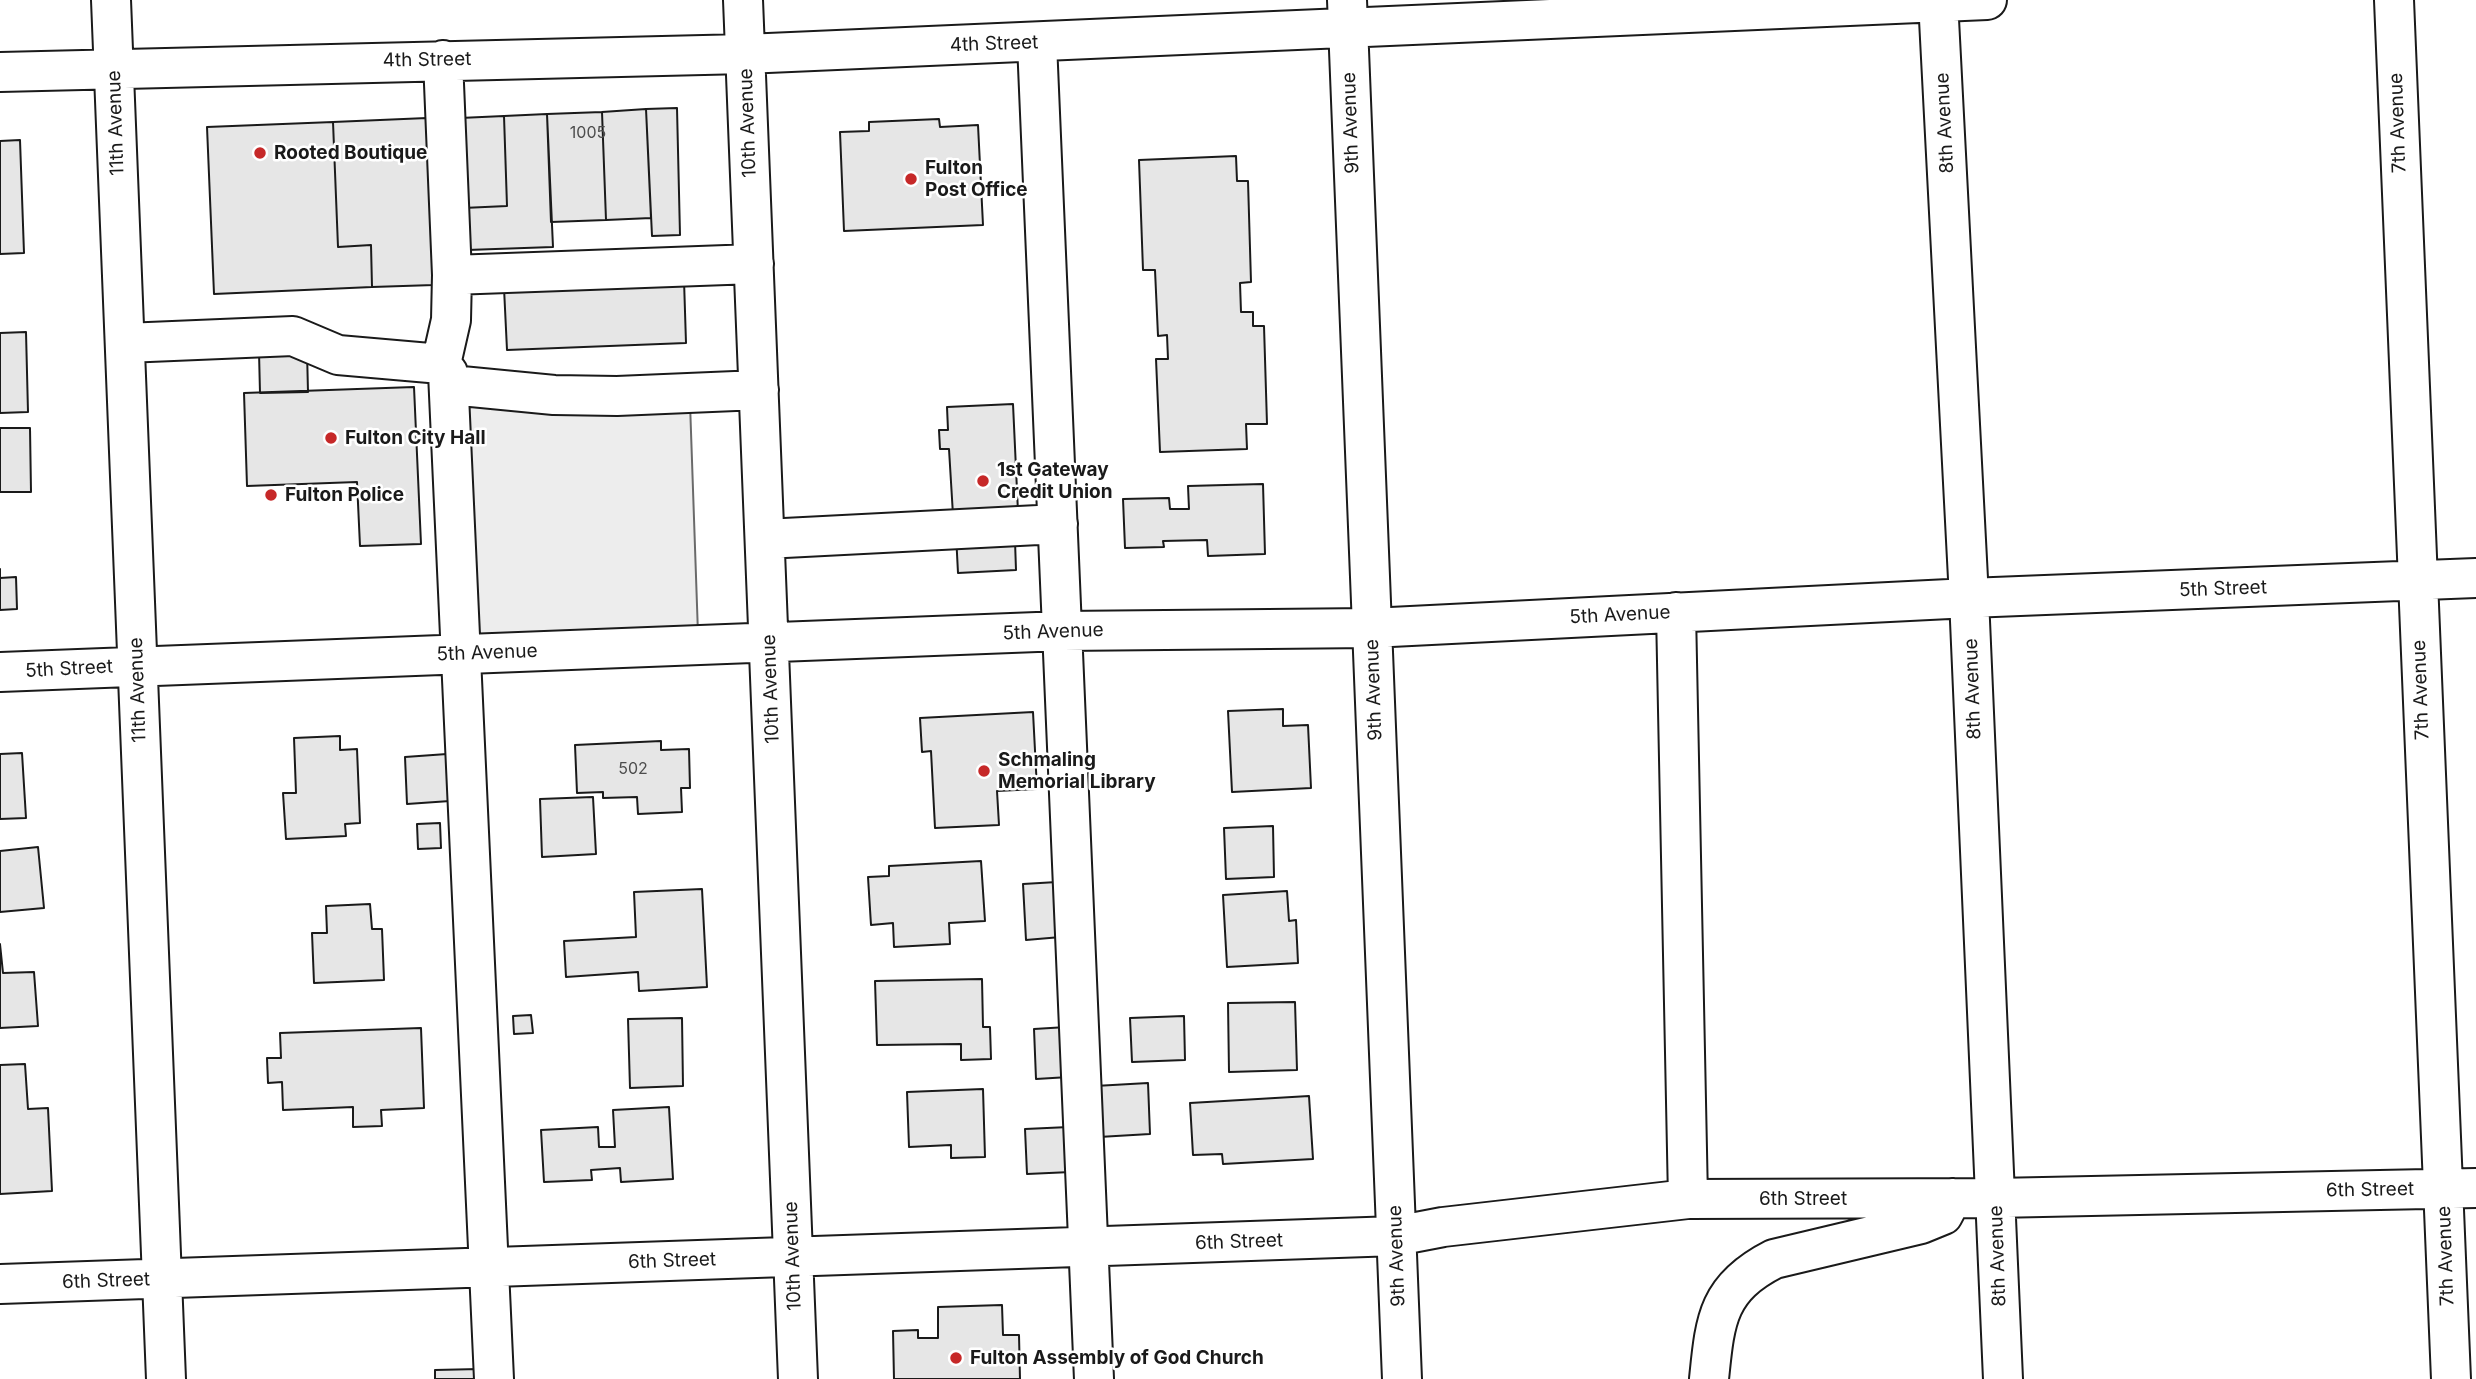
<!DOCTYPE html>
<html>
<head>
<meta charset="utf-8">
<style>
  body { margin:0 }
  canvas { display:block; background:#fff }
</style>
</head>
<body>
<canvas width="2476" height="1379"></canvas>
<script>
const c = document.querySelector('canvas').getContext('2d');
c.lineJoin = 'round';
function paint(path, color) { c.fillStyle = color; c.fill(path, 'evenodd'); }
function stroke(path, color, width, dash) { c.strokeStyle = color; c.lineWidth = width; c.lineCap = dash ? 'butt' : 'round'; c.setLineDash(dash || []); c.stroke(path); }
function drawText(font, color, halo, rows, align = 'center') {
  c.font = font + ' Inter,sans-serif'; c.lineWidth = 5; c.setLineDash([]); c.textBaseline = 'middle'; c.strokeStyle = halo; c.fillStyle = color; for (const [text, x, y, turn = 0] of rows) {
    c.save(); c.translate(x, y); c.rotate((+turn || 0) * Math.PI / 180); c.textAlign = isNaN(turn) ? turn : align; if (halo) c.strokeText(text, 0, 0); c.fillText(text, 0, 0); c.restore();
  }
}
const parking = new Path2D(`
  M 690,403 L 698,634 L 467,645 L 459,404 Z`);
const building = new Path2D(`
  M 677,108 L 680,235 L 652,236 L 646,109 Z
  M 646,109 L 651,218 L 606,220 L 602,112 Z
  M 602,112 L 606,220 L 551,222 L 547,114 Z
  M 547,114 L 553,247 L 467,250 L 463,208 L 507,206 L 504,116 Z
  M 504,116 L 507,206 L 463,208 L 460,118 Z
  M 427,118 L 434,285 L 372,287 L 371,245 L 338,247 L 333,122 Z
  M 939,119 L 940,127 L 978,125 L 983,225 L 844,231 L 840,132 L 869,131 L 869,122 Z
  M 333,122 L 338,247 L 371,245 L 372,287 L 214,294 L 207,127 Z
  M 20,140 L 24,253 L 0,254 L 0,141 Z
  M 1236,156 L 1237,181 L 1248,181 L 1251,282 L 1240,283 L 1241,312 L 1253,312 L 1253,326 L 1264,326 L 1267,424 L 1246,424 L 1247,449 L 1160,452 L 1156,359 L 1168,359 L 1167,335 L 1158,336 L 1155,270 L 1143,270 L 1139,160 Z
  M 684,280 L 686,343 L 507,350 L 504,288 Z
  M 26,332 L 28,412 L 0,413 L 0,333 Z
  M 307,351 L 308,392 L 260,393 L 259,352 Z
  M 414,387 L 421,544 L 360,546 L 357,482 L 247,486 L 244,393 Z
  M 1013,404 L 1018,512 L 953,515 L 949,449 L 940,449 L 939,430 L 948,430 L 947,407 Z
  M 0,428 L 30,428 L 31,492 L 0,492 Z
  M 1263,484 L 1265,554 L 1208,556 L 1207,540 L 1163,541 L 1164,547 L 1125,548 L 1123,499 L 1169,498 L 1170,509 L 1189,509 L 1188,486 Z
  M 1014,512 L 1016,570 L 958,573 L 955,515 Z
  M 0,569 L 0,578 L 16,577 L 17,609 L 0,610 Z
  M 1283,709 L 1283,726 L 1308,725 L 1311,788 L 1232,792 L 1228,711 Z
  M 1033,712 L 1037,789 L 997,791 L 999,825 L 935,828 L 931,751 L 922,752 L 920,718 Z
  M 340,736 L 340,750 L 357,749 L 360,823 L 345,824 L 346,836 L 286,839 L 283,793 L 296,793 L 294,738 Z
  M 661,741 L 661,750 L 689,749 L 690,788 L 681,788 L 682,812 L 638,814 L 637,797 L 603,798 L 603,792 L 577,793 L 575,745 Z
  M 22,753 L 26,818 L 0,819 L 0,754 Z
  M 447,754 L 450,801 L 407,804 L 405,757 Z
  M 593,797 L 596,854 L 542,857 L 540,799 Z
  M 440,823 L 441,848 L 418,849 L 417,824 Z
  M 1273,826 L 1274,877 L 1226,879 L 1224,828 Z
  M 38,847 L 44,908 L 0,912 L 0,851 Z
  M 981,861 L 985,921 L 949,923 L 950,944 L 894,947 L 893,923 L 871,925 L 868,877 L 889,876 L 889,866 Z
  M 1057,882 L 1061,937 L 1026,940 L 1023,884 Z
  M 702,889 L 707,987 L 639,991 L 638,972 L 566,977 L 564,941 L 636,937 L 634,892 Z
  M 1287,891 L 1289,921 L 1296,920 L 1298,963 L 1227,967 L 1223,895 Z
  M 370,904 L 372,929 L 382,929 L 384,980 L 314,983 L 312,933 L 327,933 L 326,906 Z
  M 0,944 L 3,973 L 34,972 L 38,1026 L 0,1028 Z
  M 982,979 L 983,1027 L 990,1027 L 991,1059 L 961,1060 L 961,1044 L 877,1045 L 875,981 Z
  M 1295,1002 L 1297,1070 L 1229,1072 L 1228,1003 Z
  M 531,1015 L 533,1033 L 514,1034 L 513,1016 Z
  M 1184,1016 L 1185,1060 L 1132,1062 L 1130,1018 Z
  M 682,1018 L 683,1086 L 630,1088 L 628,1019 Z
  M 1067,1027 L 1069,1077 L 1036,1079 L 1034,1029 Z
  M 421,1028 L 424,1108 L 381,1110 L 382,1126 L 353,1127 L 353,1107 L 283,1110 L 282,1082 L 268,1083 L 267,1058 L 281,1058 L 280,1033 Z
  M 25,1064 L 28,1109 L 48,1108 L 52,1191 L 0,1194 L 0,1065 Z
  M 1148,1083 L 1150,1134 L 1099,1137 L 1095,1086 Z
  M 983,1089 L 985,1157 L 951,1158 L 951,1145 L 909,1147 L 907,1092 Z
  M 1309,1096 L 1313,1159 L 1223,1164 L 1222,1154 L 1193,1155 L 1190,1103 Z
  M 669,1107 L 673,1179 L 621,1182 L 620,1168 L 591,1170 L 592,1180 L 544,1182 L 541,1130 L 598,1127 L 599,1147 L 615,1147 L 613,1110 Z
  M 1069,1127 L 1071,1172 L 1027,1174 L 1025,1129 Z
  M 1002,1305 L 1003,1335 L 1019,1335 L 1020,1379 L 894,1379 L 893,1331 L 918,1330 L 918,1338 L 938,1338 L 938,1307 Z
  M 479,1369 L 479,1379 L 435,1379 L 435,1370 Z`);
const minor = new Path2D(`
  M 111,0 L 166,1379
  M 743,0 L 798,1379
  M 1347,0 L 1402,1379
  M 1938,0 L 1969,598 L 2003,1379
  M 2394,0 L 2451,1379
  M 1037,43 L 1094,1379
  M 443,60 L 452,275
  M 0,72 L 745,54 L 1987,0
  M 125,343 L 293,336 L 338,355 L 441,364 L 448,373 L 494,1379
  M 441,364 L 451,320 L 452,275 L 754,264
  M 451,385 L 554,395 L 617,396 L 759,390
  M 765,539 L 1058,524
  M 1676,612 L 1688,1199
  M 0,672 L 1063,631 L 1371,628 L 1969,598 L 2476,578
  M 0,1284 L 1396,1236 L 1443,1227 L 1688,1199 L 1995,1198 L 2476,1188
  M 1709,1379 C 1715,1320 1717,1288 1774,1259 L 1921,1224 L 1943,1215 L 1952,1198`);
const markers = [
  [260,153,7,"#c62828"],
  [911,179,7,"#c62828"],
  [331,438,7,"#c62828"],
  [983,481,7,"#c62828"],
  [271,495,7,"#c62828"],
  [984,771,7,"#c62828"],
  [956,1358,7,"#c62828"]
];
const numberNames = [
  ["1005",588,133],
  ["502",633,769]
];
const streetNames = [
  ["4th Street",994,44,-2],
  ["4th Street",427,60,-1],
  ["11th Avenue",116,123,-92],
  ["10th Avenue",748,123,-92],
  ["9th Avenue",1351,123,-92],
  ["8th Avenue",1945,123,-93],
  ["7th Avenue",2398,123,-92],
  ["5th Street",2223,589,-2],
  ["5th Avenue",1620,615,-3],
  ["5th Avenue",1053,632,-2],
  ["5th Avenue",487,653,-2],
  ["5th Street",69,669,-3],
  ["10th Avenue",771,689,-92],
  ["8th Avenue",1973,689,-92],
  ["11th Avenue",138,690,-92],
  ["9th Avenue",1374,690,-92],
  ["7th Avenue",2421,690,-92],
  ["6th Street",2370,1190,-1],
  ["6th Street",1803,1199],
  ["6th Street",1239,1242,-2],
  ["10th Avenue",793,1256,-92],
  ["9th Avenue",1397,1256,-92],
  ["8th Avenue",1998,1256,-92],
  ["7th Avenue",2446,1256,-92],
  ["6th Street",672,1261,-2],
  ["6th Street",106,1281,-2]
];
const poiNames = [
  ["Rooted Boutique",274,153],
  ["Fulton",925,168],
  ["Post Office",925,190],
  ["Fulton City Hall",345,438],
  ["1st Gateway",997,470],
  ["Credit Union",997,492],
  ["Fulton Police",285,495],
  ["Schmaling",998,760],
  ["Memorial Library",998,782],
  ["Fulton Assembly of God Church",970,1358]
];
paint(parking, '#ededed');
stroke(parking, '#6a6a6a', 2);
paint(building, '#e6e6e6');
stroke(building, '#1a1a1a', 2);
stroke(minor, '#1a1a1a', 42);
stroke(minor, '#fff', 38);
for (const [x, y, r, color] of markers) { const dot = new Path2D(); dot.arc(x, y, r, 0, 2 * Math.PI); c.fillStyle = color; c.fill(dot); stroke(dot, '#fff', 2.5); }
drawText('16px', '#4d4d4d', null, numberNames);
drawText('19px', '#1a1a1a', '#fff', streetNames);
drawText('bold 19px', '#1a1a1a', '#fff', poiNames, 'left');
</script>
</body>
</html>
